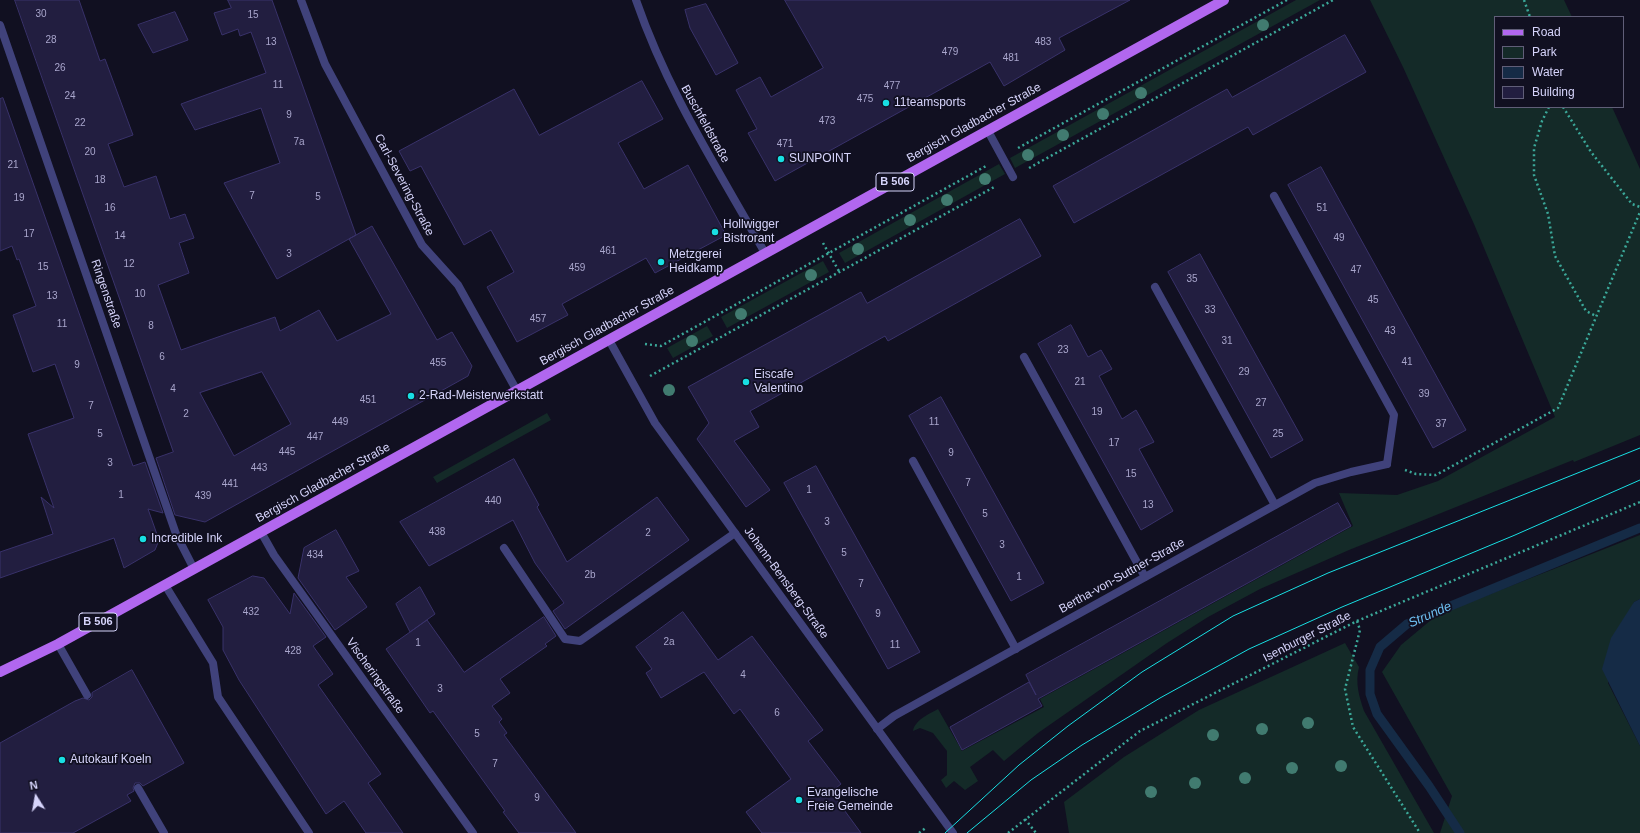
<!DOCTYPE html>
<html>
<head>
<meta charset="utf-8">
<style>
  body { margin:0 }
  #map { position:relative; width:1640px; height:833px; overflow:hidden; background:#111021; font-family:Helvetica,sans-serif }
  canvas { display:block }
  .legend { position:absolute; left:1494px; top:16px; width:130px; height:92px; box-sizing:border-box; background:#111021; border:1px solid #605e78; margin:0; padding:5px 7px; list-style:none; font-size:12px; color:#d6d4fb }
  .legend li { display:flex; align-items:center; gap:8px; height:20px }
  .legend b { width:20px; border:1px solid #605e78 }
  .north { position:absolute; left:16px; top:777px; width:40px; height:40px; -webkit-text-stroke:3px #111021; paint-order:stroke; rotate:349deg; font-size:11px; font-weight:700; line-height:16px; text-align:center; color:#d6d4fb }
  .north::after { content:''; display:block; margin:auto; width:14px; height:18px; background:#d6d4fb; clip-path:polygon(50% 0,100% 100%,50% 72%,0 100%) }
</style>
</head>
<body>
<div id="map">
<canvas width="1640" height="833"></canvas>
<ul class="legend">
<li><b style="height:5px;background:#b167ef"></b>Road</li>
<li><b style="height:11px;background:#142a28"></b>Park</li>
<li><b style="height:11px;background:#152b46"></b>Water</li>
<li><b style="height:11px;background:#221e40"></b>Building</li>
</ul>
<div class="north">N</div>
</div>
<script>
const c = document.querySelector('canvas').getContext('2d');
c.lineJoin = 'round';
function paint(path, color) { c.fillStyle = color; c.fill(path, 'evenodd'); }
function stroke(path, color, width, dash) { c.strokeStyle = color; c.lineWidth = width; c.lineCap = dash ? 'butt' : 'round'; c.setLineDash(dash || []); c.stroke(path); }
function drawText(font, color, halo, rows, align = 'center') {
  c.font = font + ' Helvetica,sans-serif'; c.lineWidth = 3.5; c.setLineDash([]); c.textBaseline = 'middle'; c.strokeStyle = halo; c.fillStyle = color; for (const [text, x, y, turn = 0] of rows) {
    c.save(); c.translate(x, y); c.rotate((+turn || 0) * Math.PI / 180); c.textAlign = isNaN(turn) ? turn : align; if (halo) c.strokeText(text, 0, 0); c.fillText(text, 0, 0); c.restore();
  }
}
const green = new Path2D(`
  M 1296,0 L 1320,0 L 1015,168 L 1010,158 Z
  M 1370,0 L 1564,0 L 1572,17 L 1495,17 L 1495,107 L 1612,107 L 1640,169 L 1640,435 L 1574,462 L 1573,460 L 1349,550 L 1260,589 L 1208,617 L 1167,643 L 1038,733 L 1004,761 L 993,750 L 970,767 L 978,781 L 965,790 L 954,781 L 946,788 L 941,780 L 947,775 L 947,751 L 933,733 L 920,728 L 913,731 C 915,720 929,714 938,709 L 962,751 L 1044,707 L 1040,699 L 1353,526 L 1339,493 L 1397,495 L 1438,481 L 1555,417 L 1474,224 L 1403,67 Z
  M 999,164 L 1005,174 L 845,263 L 839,253 Z
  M 823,261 L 829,272 L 727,328 L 721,317 Z
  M 707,326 L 713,336 L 673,358 L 667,348 Z
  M 547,413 L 551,420 L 437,483 L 433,477 Z
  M 1640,535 L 1640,599 L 1634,602 L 1608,683 L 1640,746 L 1640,833 L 1440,833 L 1452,796 L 1382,672 L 1401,645 L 1437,615 Z
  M 1345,643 L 1359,667 C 1355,683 1359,696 1364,711 L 1434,833 L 1069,833 L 1064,802 L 1124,757 L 1199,710 Z`);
const water = new Path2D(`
  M 1640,599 L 1640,746 L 1602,669 L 1611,638 L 1634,602 Z`);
const stream = new Path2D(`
  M 1460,833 L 1429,786 L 1377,714 L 1370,694 L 1370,670 L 1380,647 L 1407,624 L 1640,528`);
const building = new Path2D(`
  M 15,0 L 79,0 L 100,61 L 105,59 L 133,135 L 108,144 L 124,187 L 156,176 L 170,219 L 185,214 L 194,238 L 179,243 L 189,273 L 158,285 L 181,350 L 275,317 L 280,331 L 319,310 L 337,341 L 391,314 L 349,239 L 372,226 L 437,340 L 452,332 L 472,366 L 468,376 L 205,522 L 175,515 L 156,458 L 173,452 ZM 262,372 L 291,424 L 234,456 L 200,393 Z
  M 228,0 L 272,0 L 356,235 L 277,279 L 224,183 L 280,163 L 261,108 L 195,130 L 181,104 L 266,73 L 251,32 L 240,36 L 238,29 L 222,35 L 214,13 L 231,8 Z
  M 785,0 L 1130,0 L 1059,38 L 1065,50 L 1004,86 L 990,62 L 775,181 L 748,133 L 757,129 L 736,90 L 760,77 L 771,97 L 823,68 Z
  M 706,4 L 738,63 L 716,75 L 690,28 L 685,10 Z
  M 175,12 L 188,40 L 153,53 L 138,25 Z
  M 1345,35 L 1366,72 L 1253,135 L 1248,127 L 1074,223 L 1053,186 L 1227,89 L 1232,97 Z
  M 642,81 L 663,119 L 618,143 L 644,189 L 688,165 L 726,235 L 655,273 L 646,258 L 562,304 L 568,315 L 517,342 L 487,287 L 514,272 L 491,230 L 464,245 L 421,166 L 410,171 L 399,151 L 514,89 L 539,135 Z
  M 3,98 L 133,466 L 145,462 L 163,513 L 148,509 L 159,540 L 155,550 L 124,568 L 114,538 L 0,578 L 0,552 L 53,534 L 41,497 L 54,508 L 28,434 L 74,418 L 55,364 L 33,372 L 13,315 L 36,306 L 19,259 L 17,260 L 12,246 L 0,251 L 0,99 Z
  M 1321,167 L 1466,430 L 1433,448 L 1288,185 Z
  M 1020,219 L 1041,256 L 888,341 L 885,336 L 750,411 L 759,427 L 734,441 L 770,490 L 746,507 L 697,439 L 709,423 L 688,387 L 861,292 L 867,303 Z
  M 1200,254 L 1303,440 L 1271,458 L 1168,272 Z
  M 1071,325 L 1088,357 L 1101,350 L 1112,369 L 1099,376 L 1122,419 L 1136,410 L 1154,442 L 1139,449 L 1173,511 L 1141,530 L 1038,344 Z
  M 941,397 L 1044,583 L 1011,601 L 909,416 Z
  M 514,459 L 539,505 L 537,507 L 567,562 L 657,497 L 689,540 L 565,629 L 553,611 L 564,603 L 535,563 L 513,520 L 429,566 L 400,522 Z
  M 816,466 L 920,652 L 888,669 L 784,483 Z
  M 1338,503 L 1351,526 L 1038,699 L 1042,706 L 962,750 L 950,727 L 1029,682 L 1036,695 L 1026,675 Z
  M 336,530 L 359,571 L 346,577 L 367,607 L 335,630 L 298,578 L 304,548 Z
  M 253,576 L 264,578 L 290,614 L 294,593 L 326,637 L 313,646 L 333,674 L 318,685 L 381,774 L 368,783 L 403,833 L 366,833 L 344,801 L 326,814 L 239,680 L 223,650 L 223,627 L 208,600 Z
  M 420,587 L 435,614 L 410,632 L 396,604 Z
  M 683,612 L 718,660 L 752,636 L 823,730 L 808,741 L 841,784 L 831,792 L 861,833 L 762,833 L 746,812 L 791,779 L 740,709 L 734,714 L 704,672 L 661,698 L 646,673 L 652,669 L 636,647 Z
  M 544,617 L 556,636 L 545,644 L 547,646 L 500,679 L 510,693 L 492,706 L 502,719 L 499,722 L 507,733 L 504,735 L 576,833 L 519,833 L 503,812 L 505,811 L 433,711 L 430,713 L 386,649 L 427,620 L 464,672 Z
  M 132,670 L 184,763 L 143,786 L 140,783 L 135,783 L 133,788 L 134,791 L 127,795 L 131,801 L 73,833 L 0,833 L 0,743 L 75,701 L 83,698 L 89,700 L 92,697 L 92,693 Z`);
const path = new Path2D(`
  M 1524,0 L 1530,17
  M 1549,107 L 1542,121 L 1534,148 L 1534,175 L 1548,214 L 1555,256 L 1586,311 L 1596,316
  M 1563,107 L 1591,152 L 1632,204 L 1640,207
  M 1018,148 L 1287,0
  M 1029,168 L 1333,0
  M 823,243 L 840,273
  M 645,344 L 661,346 L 986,166
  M 650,376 L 996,186
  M 1405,470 L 1416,474 L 1436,475 L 1558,408 L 1640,212
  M 1357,621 L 1360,630 L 1345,689 L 1353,727 L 1420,833
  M 1025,819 L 1036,833
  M 919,833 L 927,827
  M 1008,833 L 1140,731 L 1357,621 L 1640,502`);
const service = new Path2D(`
  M 988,131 L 1013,177
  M 1274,196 L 1394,415 L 1387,464
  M 1155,287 L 1275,505
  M 1024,357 L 1145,577
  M 913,461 L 1016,649
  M 504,548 L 565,639 L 580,641 L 735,533
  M 165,585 L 213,663 L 218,697 L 309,833
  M 58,644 L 87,695
  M 138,788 L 164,833`);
const minor = new Path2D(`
  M 301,0 L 325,64 L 422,245 L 458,285 L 517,391
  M 0,25 L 176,534 L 194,569
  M 261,532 L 274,555 L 473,833
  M 877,729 L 894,716 L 1315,483 L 1351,472 L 1387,464`);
const tertiary = new Path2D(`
  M 636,0 C 668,93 718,169 765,253
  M 609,340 L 655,423 L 953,833`);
const primary = new Path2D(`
  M 0,672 L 58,644 L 1224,0`);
const tram = new Path2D(`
  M 945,833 L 1019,765 L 1068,726 L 1142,672 L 1233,616 L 1328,573 L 1640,448
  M 967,833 L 1031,780 L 1082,745 L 1160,698 L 1249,649 L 1342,607 L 1515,535 L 1640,480`);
const trees = [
  [1263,25],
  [1141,93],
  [1103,114],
  [1063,135],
  [1028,155],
  [985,179],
  [947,200],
  [910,220],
  [858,249],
  [811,275],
  [741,314],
  [692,341],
  [669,390],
  [1308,723],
  [1262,729],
  [1213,735],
  [1341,766],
  [1292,768],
  [1245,778],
  [1195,783],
  [1151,792]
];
const markers = [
  [886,103,4,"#18dfe3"],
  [781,159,4,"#18dfe3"],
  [715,232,4,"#18dfe3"],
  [661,262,4,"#18dfe3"],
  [746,382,4,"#18dfe3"],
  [411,396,4,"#18dfe3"],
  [143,539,4,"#18dfe3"],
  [62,760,4,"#18dfe3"],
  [799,800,4,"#18dfe3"]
];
const numberNames = [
  ["30",41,14],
  ["15",253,15],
  ["28",51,40],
  ["13",271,42],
  ["483",1043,42],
  ["479",950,52],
  ["481",1011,58],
  ["26",60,68],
  ["11",278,85],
  ["477",892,86],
  ["24",70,96],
  ["475",865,99],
  ["9",289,115],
  ["473",827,121],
  ["22",80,123],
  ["7a",299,142],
  ["471",785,144],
  ["20",90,152],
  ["21",13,165],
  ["18",100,180],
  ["7",252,196],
  ["5",318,197],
  ["19",19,198],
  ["16",110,208],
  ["51",1322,208],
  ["17",29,234],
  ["14",120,236],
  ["49",1339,238],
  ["461",608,251],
  ["3",289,254],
  ["12",129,264],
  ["15",43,267],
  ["459",577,268],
  ["47",1356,270],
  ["35",1192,279],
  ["10",140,294],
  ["13",52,296],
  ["45",1373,300],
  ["33",1210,310],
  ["457",538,319],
  ["11",62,324],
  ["8",151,326],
  ["43",1390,331],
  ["31",1227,341],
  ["23",1063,350],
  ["6",162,357],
  ["41",1407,362],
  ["455",438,363],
  ["9",77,365],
  ["29",1244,372],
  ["21",1080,382],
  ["4",173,389],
  ["39",1424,394],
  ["451",368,400],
  ["27",1261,403],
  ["7",91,406],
  ["19",1097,412],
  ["2",186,414],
  ["449",340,422],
  ["11",934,422],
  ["37",1441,424],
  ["5",100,434],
  ["25",1278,434],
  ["447",315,437],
  ["17",1114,443],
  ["445",287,452],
  ["9",951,453],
  ["3",110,463],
  ["443",259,468],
  ["15",1131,474],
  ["7",968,483],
  ["441",230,484],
  ["1",809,490],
  ["1",121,495],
  ["439",203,496],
  ["440",493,501],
  ["13",1148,505],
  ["5",985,514],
  ["3",827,522],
  ["438",437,532],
  ["2",648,533],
  ["3",1002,545],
  ["5",844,553],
  ["434",315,555],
  ["2b",590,575],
  ["1",1019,577],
  ["7",861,584],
  ["432",251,612],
  ["9",878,614],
  ["2a",669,642],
  ["1",418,643],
  ["11",895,645],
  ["428",293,651],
  ["4",743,675],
  ["3",440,689],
  ["6",777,713],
  ["5",477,734],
  ["7",495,764],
  ["9",537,798]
];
const shields = [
  [895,182,38],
  [98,622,38]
];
const shieldNames = [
  ["B 506",895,182],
  ["B 506",98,622]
];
const poiNames = [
  ["11teamsports",894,103],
  ["SUNPOINT",789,159],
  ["Hollwigger",723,225],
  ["Bistrorant",723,239],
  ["Metzgerei",669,255],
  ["Heidkamp",669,269],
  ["Eiscafe",754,375],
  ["Valentino",754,389],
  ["2-Rad-Meisterwerkstatt",419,396],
  ["Incredible Ink",151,539],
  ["Autokauf Koeln",70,760],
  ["Evangelische",807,793],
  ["Freie Gemeinde",807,807]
];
const streetNames = [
  ["Bergisch Gladbacher Straße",974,123,-29],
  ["Buschfeldstraße",705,124,61],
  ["Carl-Severing-Straße",404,185,62],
  ["Ringenstraße",106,294,71],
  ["Bergisch Gladbacher Straße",607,326,-29],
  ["Bergisch Gladbacher Straße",323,483,-29],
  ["Bertha-von-Suttner-Straße",1122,576,-29],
  ["Johann-Bensberg-Straße",786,583,54],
  ["Isenburger Straße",1307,637,-27],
  ["Vischeringstraße",375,676,54]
];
const waterNames = [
  ["Strunde",1430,615,-24]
];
paint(green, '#142a28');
paint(water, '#152b46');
stroke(stream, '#152b46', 9);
paint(building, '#221e40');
stroke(building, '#39326a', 1);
stroke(path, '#3ba899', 2.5, [2, 3]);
stroke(service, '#40427b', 8);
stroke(minor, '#40427b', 8);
stroke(tertiary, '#40427b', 8);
stroke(primary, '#b167ef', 10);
stroke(tram, '#18dfe3', 1);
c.fillStyle = '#417b70';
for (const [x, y] of trees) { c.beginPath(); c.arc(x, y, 6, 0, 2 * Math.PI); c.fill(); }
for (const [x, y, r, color] of markers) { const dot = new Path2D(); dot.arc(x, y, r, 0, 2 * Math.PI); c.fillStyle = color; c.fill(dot); stroke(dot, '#111021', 1.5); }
drawText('10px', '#a9a6cc', null, numberNames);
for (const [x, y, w] of shields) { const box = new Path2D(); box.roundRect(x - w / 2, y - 9, w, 18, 3); c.fillStyle = '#111021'; c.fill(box); stroke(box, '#d6d4fb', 1); }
drawText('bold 11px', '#d6d4fb', null, shieldNames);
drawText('12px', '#d6d4fb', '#111021', poiNames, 'left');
drawText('12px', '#d6d4fb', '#111021', streetNames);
drawText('italic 13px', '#6dbef0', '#111021', waterNames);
</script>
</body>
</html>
